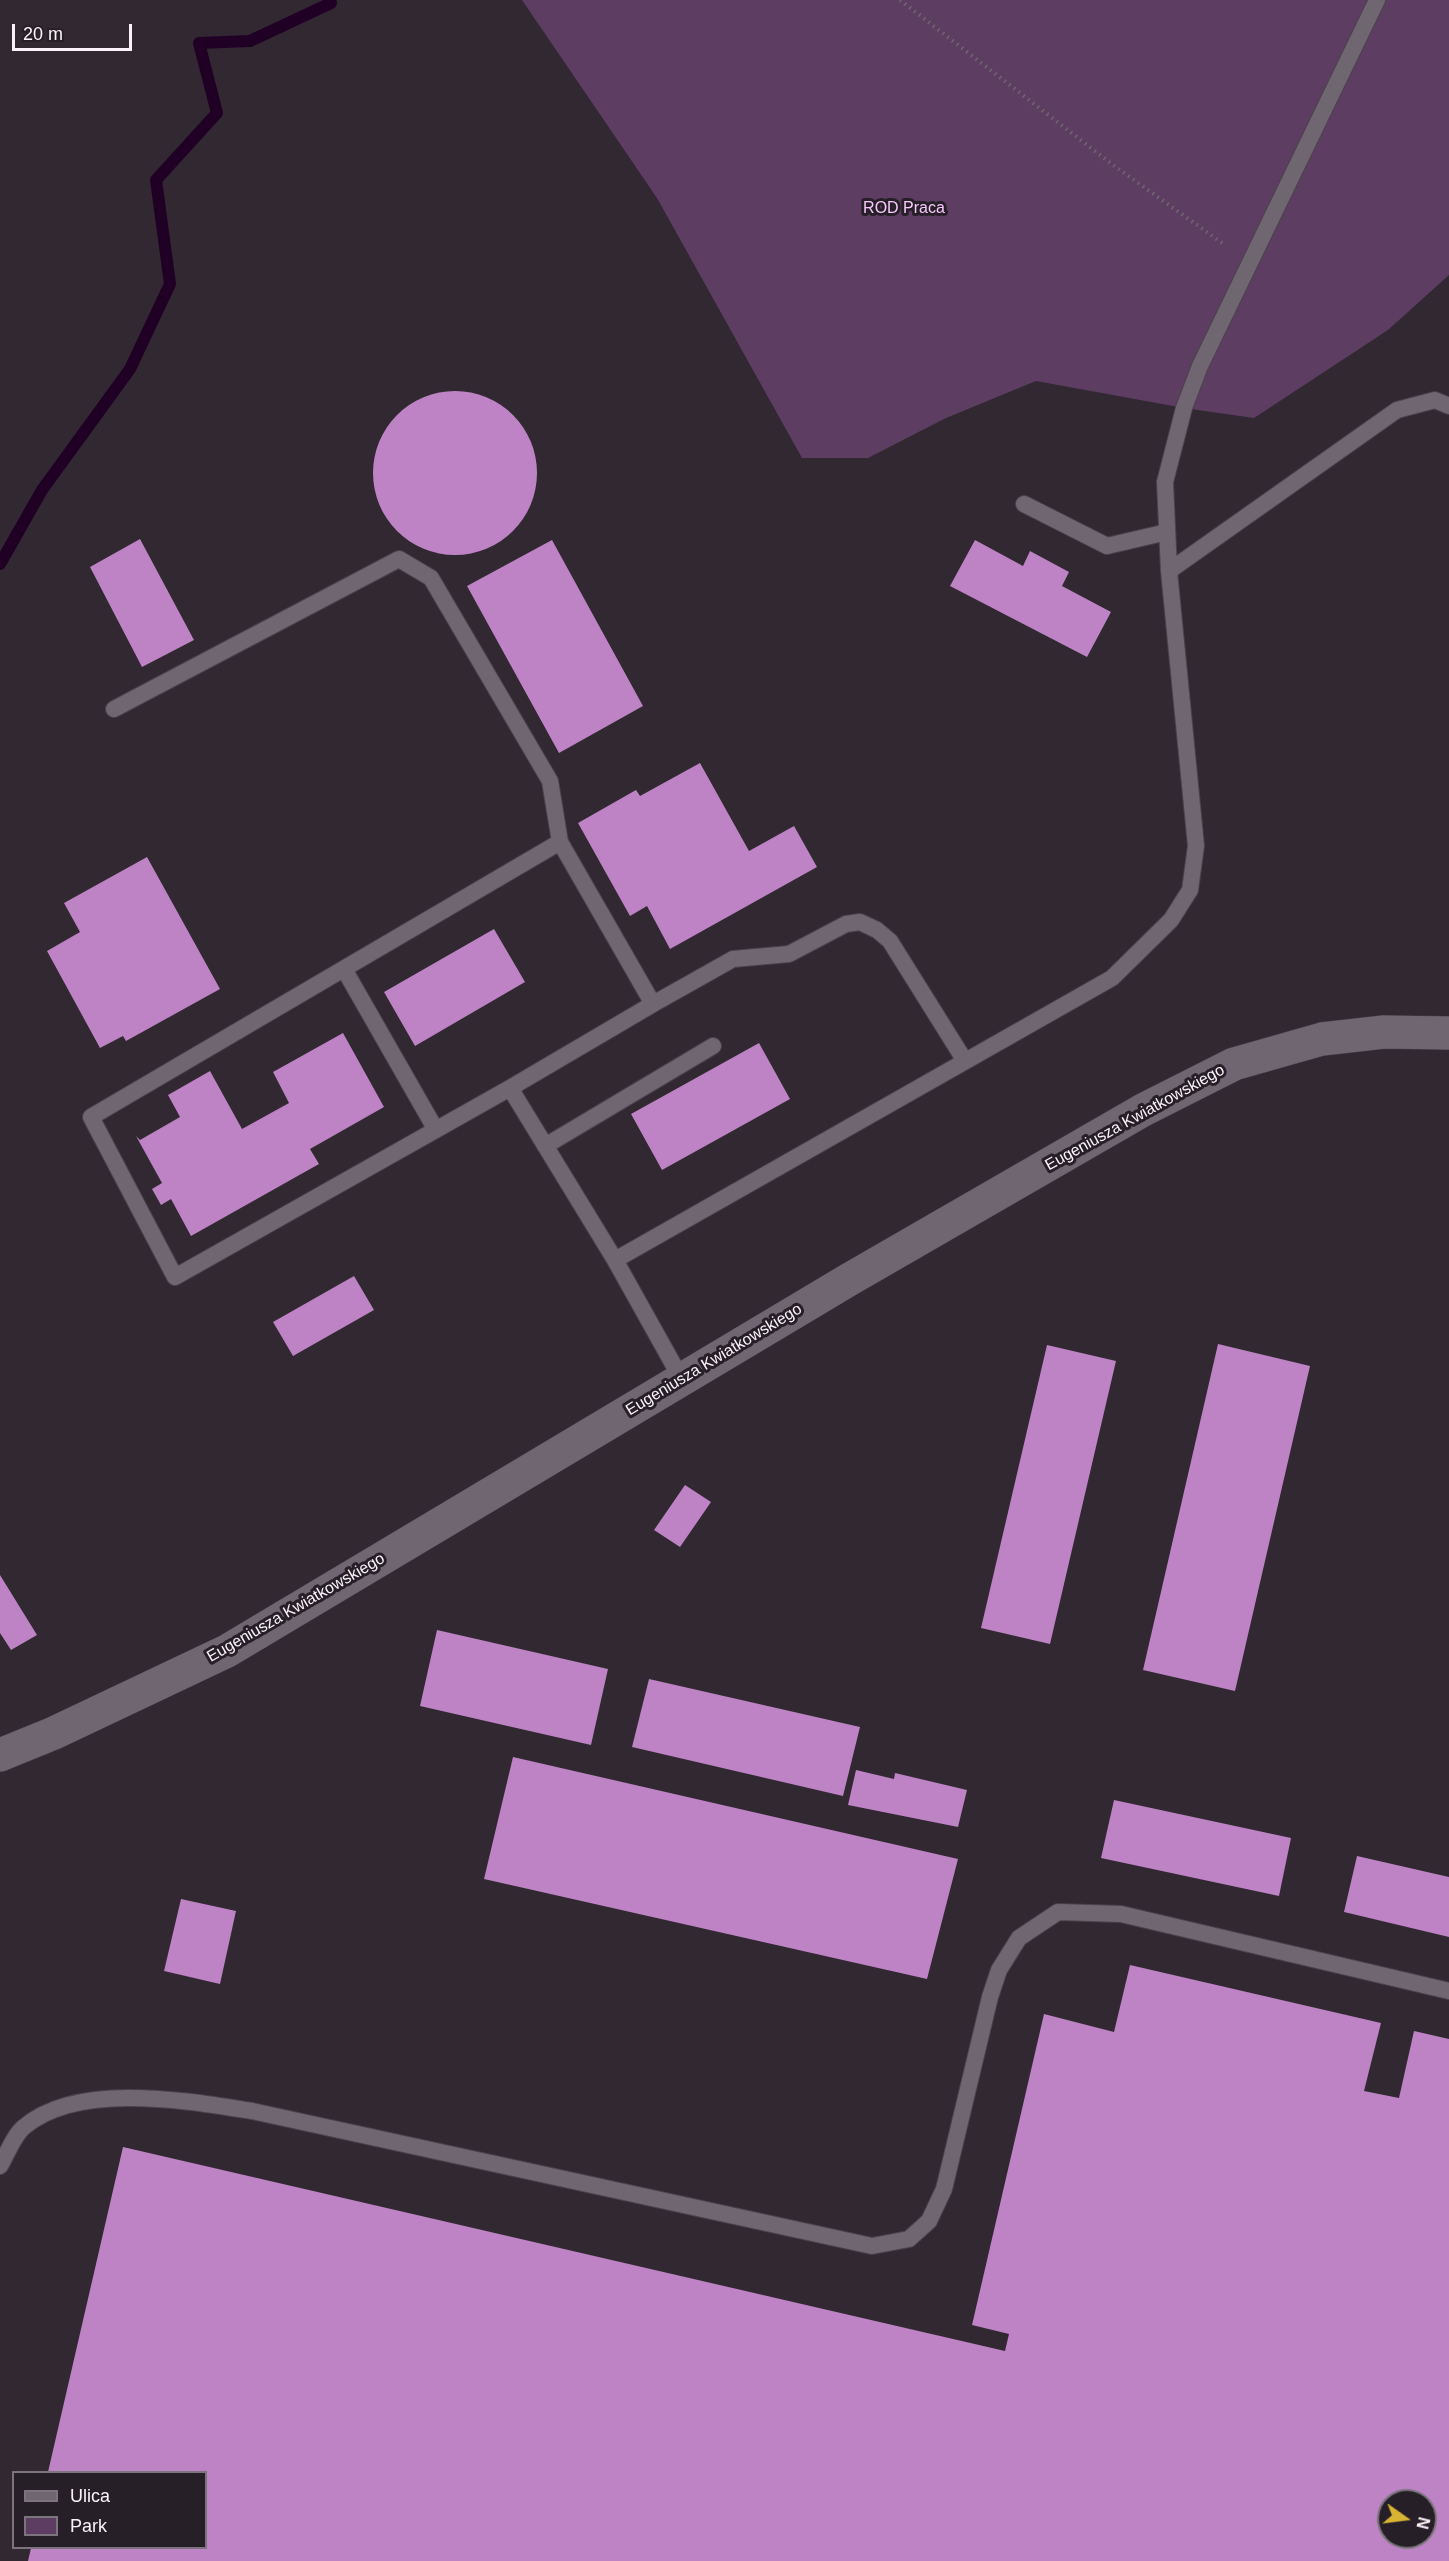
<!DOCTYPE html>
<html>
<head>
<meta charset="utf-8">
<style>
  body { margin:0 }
  #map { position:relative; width:1449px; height:2561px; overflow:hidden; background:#312832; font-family:Arial,sans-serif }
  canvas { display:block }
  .legend { position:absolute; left:12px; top:2471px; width:195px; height:78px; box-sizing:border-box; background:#271f28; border:2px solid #7b747c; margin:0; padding:8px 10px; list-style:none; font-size:18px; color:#f9f3f9 }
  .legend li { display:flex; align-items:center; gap:12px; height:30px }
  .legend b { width:30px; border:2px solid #7b747c }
  .north { position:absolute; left:1377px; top:2489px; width:60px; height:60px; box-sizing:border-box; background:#271f28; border:2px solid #7b747c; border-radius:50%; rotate:104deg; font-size:16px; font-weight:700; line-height:24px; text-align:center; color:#f9f3f9 }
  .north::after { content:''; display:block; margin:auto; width:21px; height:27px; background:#d8b434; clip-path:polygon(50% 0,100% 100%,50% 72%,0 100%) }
  .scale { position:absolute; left:12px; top:24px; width:120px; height:27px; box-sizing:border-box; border:3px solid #f9f3f9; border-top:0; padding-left:8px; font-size:18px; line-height:21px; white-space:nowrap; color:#f9f3f9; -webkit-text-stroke:4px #271f28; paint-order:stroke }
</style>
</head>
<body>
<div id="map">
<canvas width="1449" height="2561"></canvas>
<ul class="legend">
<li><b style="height:8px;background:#706671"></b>Ulica</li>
<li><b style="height:16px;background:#5e3d62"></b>Park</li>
</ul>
<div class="north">N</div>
<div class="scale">20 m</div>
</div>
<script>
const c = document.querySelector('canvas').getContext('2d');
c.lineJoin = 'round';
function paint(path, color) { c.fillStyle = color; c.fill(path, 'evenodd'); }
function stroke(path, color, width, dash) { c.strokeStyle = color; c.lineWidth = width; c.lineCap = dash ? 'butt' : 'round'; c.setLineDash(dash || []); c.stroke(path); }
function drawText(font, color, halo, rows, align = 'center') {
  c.font = font + ' Arial,sans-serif'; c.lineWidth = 6; c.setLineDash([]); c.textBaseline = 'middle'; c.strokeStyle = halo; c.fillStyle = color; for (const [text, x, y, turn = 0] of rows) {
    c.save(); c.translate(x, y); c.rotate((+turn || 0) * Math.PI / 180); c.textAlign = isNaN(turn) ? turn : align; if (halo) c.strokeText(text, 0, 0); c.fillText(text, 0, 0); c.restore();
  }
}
const green = new Path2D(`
  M 522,0 L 1449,0 L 1449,275 L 1388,330 L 1254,418 L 1184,408 L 1036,381 L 946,418 L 868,458 L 802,458 L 657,198 Z`);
const stream = new Path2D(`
  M 0,564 L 42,490 L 130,369 L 170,284 L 156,180 L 217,113 L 199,43 L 250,41 L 331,3 L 329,0`);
const building = new Path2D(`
  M373 473a82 82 0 1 1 164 0a82 82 0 1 1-164 0Z
  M 140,539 L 194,640 L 142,667 L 90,567 Z
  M 552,540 L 643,706 L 559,753 L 467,586 Z
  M 975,540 L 1023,566 L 1030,551 L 1069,572 L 1062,586 L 1111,612 L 1087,657 L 950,586 Z
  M 700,763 L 749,851 L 794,826 L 817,867 L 670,949 L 647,906 L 630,916 L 578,823 L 636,790 L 640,796 Z
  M 147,857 L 220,989 L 126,1041 L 123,1036 L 100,1048 L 47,951 L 80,932 L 64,903 Z
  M 494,929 L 525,982 L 415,1046 L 384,992 Z
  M 343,1033 L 384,1107 L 310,1149 L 319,1164 L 191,1236 L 171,1199 L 161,1205 L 152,1189 L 162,1183 L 136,1136 L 140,1140 L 180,1117 L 168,1095 L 210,1071 L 242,1129 L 289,1103 L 273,1072 Z
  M 759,1043 L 790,1099 L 662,1170 L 631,1114 Z
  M 354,1276 L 374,1310 L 293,1356 L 273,1322 Z
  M 1218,1344 L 1310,1366 L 1235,1691 L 1143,1670 Z
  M 1047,1345 L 1116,1361 L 1050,1644 L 981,1628 Z
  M 685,1485 L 711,1502 L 680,1547 L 654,1530 Z
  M 0,1575 L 37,1635 L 11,1650 L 0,1633 Z
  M 437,1630 L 608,1669 L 591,1745 L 420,1706 Z
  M 649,1679 L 860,1727 L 843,1796 L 632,1747 Z
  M 513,1757 L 958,1859 L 927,1979 L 484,1879 Z
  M 856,1770 L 894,1779 L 895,1773 L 967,1790 L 958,1827 L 848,1805 Z
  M 1114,1800 L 1291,1838 L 1279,1896 L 1101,1858 Z
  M 1357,1856 L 1449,1877 L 1449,1937 L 1344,1912 Z
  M 181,1899 L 236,1911 L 220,1984 L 164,1971 Z
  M 1130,1965 L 1381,2023 L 1364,2091 L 1399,2098 L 1414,2031 L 1449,2039 L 1449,2561 L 28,2561 L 31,2548 L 206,2548 L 206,2472 L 48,2472 L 123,2147 L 1005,2351 L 1009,2334 L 972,2325 L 1044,2014 L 1114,2032 ZM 1389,2501 L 1425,2501 L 1425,2537 L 1389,2537 Z`);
const path = new Path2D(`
  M 900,0 L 1113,165 L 1225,245`);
const lane = new Path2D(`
  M 1024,504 L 1107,546 L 1167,532
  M 1169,571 L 1397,410 L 1435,400 L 1449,406
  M 114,709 L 399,559 L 431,578 L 550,781 L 560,842 L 653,1004 L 510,1088 L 175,1277 L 91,1117 L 560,842
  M 344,969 L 436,1130
  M 653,1004 L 733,959 L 789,954 L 846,924 L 860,922 L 877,930 L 890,941 L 965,1061
  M 510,1088 L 615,1260 L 682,1380
  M 545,1146 L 713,1046
  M 615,1260 L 1112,978 L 1171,920 L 1190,890 L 1196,846 L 1169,571 L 1165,482 L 1184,408 L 1200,366 L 1377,0
  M 0,2166 C 7,2154 14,2135 24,2127 C 78,2081 188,2101 252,2111 L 872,2246 L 909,2239 L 929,2221 L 944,2189 L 990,1997 L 999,1970 L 1019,1938 L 1058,1912 L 1121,1914 L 1449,1991`);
const secondary = new Path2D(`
  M 0,1755 L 54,1733 L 227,1651 L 850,1279 L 1143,1110 L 1234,1064 L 1322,1039 L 1384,1032 L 1449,1033`);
const parkNames = [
  ["ROD Praca",904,209]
];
const streetNames = [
  ["Eugeniusza Kwiatkowskiego",1135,1118,-29],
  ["Eugeniusza Kwiatkowskiego",714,1360,-31],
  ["Eugeniusza Kwiatkowskiego",296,1608,-30]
];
paint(green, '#5e3d62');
stroke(stream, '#210026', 12);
paint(building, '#bd83c4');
stroke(lane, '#4a434b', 18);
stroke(secondary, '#4a434b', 34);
stroke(path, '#706770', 4, [1.5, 4.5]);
stroke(lane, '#706671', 16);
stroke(secondary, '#706671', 33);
drawText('16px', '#f6c8fb', '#271f28', parkNames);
drawText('16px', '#f9f3f9', '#271f28', streetNames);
</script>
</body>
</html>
